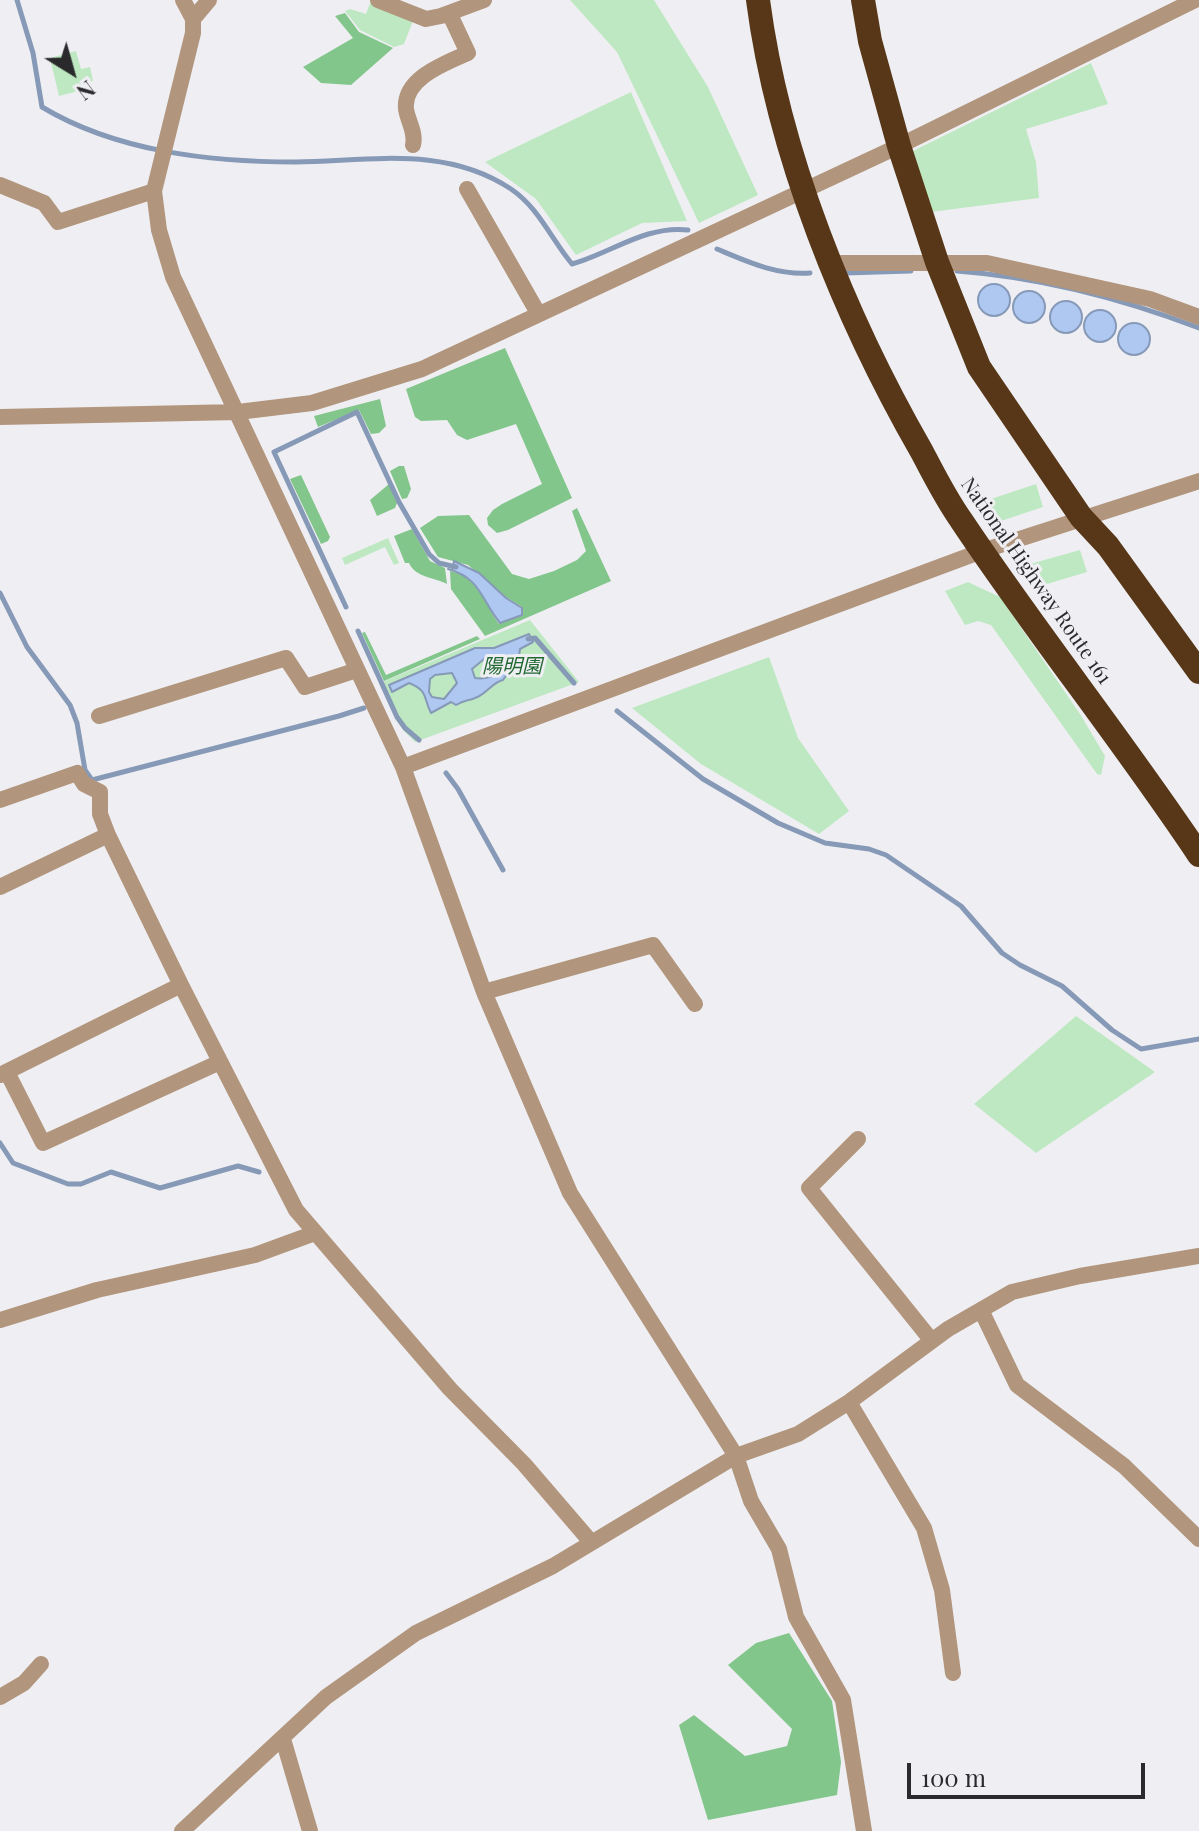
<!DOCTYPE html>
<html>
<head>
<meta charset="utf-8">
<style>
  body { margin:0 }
  #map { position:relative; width:1199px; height:1831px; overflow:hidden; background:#efeff3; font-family:"Playfair Display",serif }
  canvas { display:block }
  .north { position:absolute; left:32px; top:32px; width:80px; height:80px; -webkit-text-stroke:6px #efeff3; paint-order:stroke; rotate:143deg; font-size:22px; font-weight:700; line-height:32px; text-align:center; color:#2a2a2c }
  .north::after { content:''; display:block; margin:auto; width:28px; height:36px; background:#2a2a2c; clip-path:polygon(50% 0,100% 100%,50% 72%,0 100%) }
  .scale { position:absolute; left:907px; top:1763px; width:238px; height:36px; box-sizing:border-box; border:4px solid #2a2a2c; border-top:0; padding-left:10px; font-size:24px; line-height:28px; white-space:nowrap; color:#2a2a2c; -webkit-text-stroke:6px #efeff3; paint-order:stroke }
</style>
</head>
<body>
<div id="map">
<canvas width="1199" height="1831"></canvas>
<div class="north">N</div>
<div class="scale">100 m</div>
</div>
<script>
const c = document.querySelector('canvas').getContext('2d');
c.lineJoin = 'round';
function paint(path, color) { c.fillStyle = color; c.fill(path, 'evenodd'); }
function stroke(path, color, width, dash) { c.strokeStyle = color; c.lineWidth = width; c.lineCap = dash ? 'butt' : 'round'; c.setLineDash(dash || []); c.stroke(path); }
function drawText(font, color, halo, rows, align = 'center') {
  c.font = font + ' "Playfair Display","Noto Sans JP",serif'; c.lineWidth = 6; c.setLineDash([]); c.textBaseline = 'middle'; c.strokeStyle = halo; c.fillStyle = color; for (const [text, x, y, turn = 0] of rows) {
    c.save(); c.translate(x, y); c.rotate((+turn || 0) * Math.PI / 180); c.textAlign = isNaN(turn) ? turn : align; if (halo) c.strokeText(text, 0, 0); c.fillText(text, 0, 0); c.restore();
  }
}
const green = new Path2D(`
  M 570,0 L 654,0 L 708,87 L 758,195 L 699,223 L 617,52 Z
  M 370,3 L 413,21 L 404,44 L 394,47 L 360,30 L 345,11 L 350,9 L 366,14 Z
  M 76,51 L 81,69 L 90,67 L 93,81 L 84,83 L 86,89 L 59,96 L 50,58 Z
  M 1091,63 L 1108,104 L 1026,129 L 1036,162 L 1039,198 L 931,212 L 913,151 Z
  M 631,92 L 687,221 L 642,223 L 576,255 L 536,199 L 485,162 Z
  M 1036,484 L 1043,507 L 995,523 L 988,500 Z
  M 388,538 L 399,563 L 394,565 L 385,547 L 345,565 L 342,558 Z
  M 1080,550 L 1087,572 L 1037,587 L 1030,564 Z
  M 968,582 L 1000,597 L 1080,714 L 1105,756 L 1101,775 L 1097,774 L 991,625 L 978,621 L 965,625 L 945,591 Z
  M 530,620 L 579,682 L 415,742 L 403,730 L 395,717 L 380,683 Z
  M 769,657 L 798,738 L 849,811 L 819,834 L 701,764 L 632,708 Z
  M 1076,1016 L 1155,1072 L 1036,1153 L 974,1104 Z`);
const forest = new Path2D(`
  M 345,13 L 359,32 L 393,48 L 351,85 L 321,83 L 303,67 L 353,38 L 335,16 Z
  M 505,348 L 572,498 L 508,530 L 497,533 L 488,525 L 487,518 L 493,510 L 502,504 L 542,484 L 516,424 L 467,440 L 457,435 L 447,420 L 421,421 L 415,417 L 406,389 Z
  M 380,399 L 386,426 L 379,433 L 371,434 L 359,410 L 318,427 L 314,416 Z
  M 399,466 L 404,466 L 411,489 L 407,498 L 402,499 L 390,471 Z
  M 301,475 L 330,537 L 328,541 L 321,544 L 290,479 Z
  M 389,484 L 397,503 L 395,508 L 377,516 L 370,500 Z
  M 577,508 L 611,581 L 485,636 L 451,589 L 450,571 C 478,577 484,602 499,624 L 523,615 L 522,607 L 506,597 L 468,565 L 438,557 L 420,528 L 438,516 L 469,515 L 512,574 L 529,579 L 554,571 L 577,560 L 586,551 L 572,511 Z
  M 412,529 L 430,561 L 445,568 L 447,584 C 434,577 416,578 409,563 L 405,563 L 394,536 Z
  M 365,632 L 386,675 L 477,636 L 480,639 L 384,681 L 362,633 Z
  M 789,1633 L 832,1701 L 841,1762 L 837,1795 L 708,1820 L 679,1725 L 694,1715 L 745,1756 L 787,1746 L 792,1729 L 728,1665 L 756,1643 Z`);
const water = new Path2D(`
  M978 300a16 16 0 1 1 32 0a16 16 0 1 1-32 0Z
  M1013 307a16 16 0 1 1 32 0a16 16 0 1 1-32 0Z
  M1050 317a16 16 0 1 1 32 0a16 16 0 1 1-32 0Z
  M1084 326a16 16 0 1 1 32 0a16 16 0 1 1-32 0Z
  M1118 339a16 16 0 1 1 32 0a16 16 0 1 1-32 0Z
  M 454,561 L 479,573 L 506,598 L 522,608 L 522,615 L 500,623 C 481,600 481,578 448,569 L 452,570 Z
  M 529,634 L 533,642 L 520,649 L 517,671 L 508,673 L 503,680 C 491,683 487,694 475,698 C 468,701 464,700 456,705 L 451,702 L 431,713 C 423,698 429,691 409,683 L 392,692 L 389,685 L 475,648 L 494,648 ZM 489,655 L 499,656 L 503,659 C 501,675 489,680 475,678 L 472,669 ZM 452,673 L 457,683 L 444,699 L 432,697 L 429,692 L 430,679 L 435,675 Z`);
const stream = new Path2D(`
  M 17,0 L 33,53 L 42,107 C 117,152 211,162 296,162 C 370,161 445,145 511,189 C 539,208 551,239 572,264 C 611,253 646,225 688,230
  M 717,249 C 748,262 776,275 810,273
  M 957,271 C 1038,277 1123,299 1199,328
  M 845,273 L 911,271
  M 0,593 L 27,647 L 70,705 L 77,723 L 85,770 L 92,780 L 339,716 L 364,708
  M 346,607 L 274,452 L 357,412 L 399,502 L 429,554 L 439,563 L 456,567
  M 358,631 L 397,717 L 405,728 L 419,740
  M 528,639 L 535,638 L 574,683
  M 617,711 L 703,779 L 778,823 L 825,843 L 869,849 L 886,855 L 961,906 L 1002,953 L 1020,965 L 1062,986 L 1112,1030 L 1141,1049 L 1199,1039
  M 446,773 L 458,789 L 503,870
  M 0,1143 L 13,1163 L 68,1184 L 81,1184 L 111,1172 L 160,1188 L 238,1166 L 259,1172`);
const minor = new Path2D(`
  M 183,0 L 193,19
  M 209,0 L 193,19 L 193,33 L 154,191 L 159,230 L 173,277 L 403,767 L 484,992 L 570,1193 L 736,1456 L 751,1501 L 779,1549 L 796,1617 L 843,1700 L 864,1831
  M 378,0 L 426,19 L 441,16 L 484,0
  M 413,145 C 416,132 408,122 406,109 C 403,78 446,63 468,53 L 452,19 L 452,12
  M 0,185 L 44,203 L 58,222 L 154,191
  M 467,189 L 538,313
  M 832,263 L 987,263 L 1150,299 L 1199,317
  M 0,417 L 238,412 L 312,403 L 422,369 L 899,146 L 1195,0
  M 99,716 L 286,658 L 305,687 L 357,670
  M 403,767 L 982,551 L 1199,481
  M 0,800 L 77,773 L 84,784 L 100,792 L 100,814 L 108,835 L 181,985 L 296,1210 L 450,1389 L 524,1464 L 591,1542
  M 0,887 L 108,835
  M 484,992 L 653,945 L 695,1004
  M 7,1072 L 43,1143 L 220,1062
  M 0,1075 L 181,985
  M 858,1139 L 809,1188 L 932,1341
  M 981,1310 L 1017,1385 L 1124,1466 L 1199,1539
  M 0,1320 L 97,1290 L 255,1255 L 315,1233
  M 849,1402 L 924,1528 L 942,1590 L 953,1673
  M 0,1697 L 24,1683 L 41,1664
  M 283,1739 L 310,1831
  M 182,1831 L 326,1697 L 416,1633 L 553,1566 L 736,1456 L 798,1434 L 849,1402 L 948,1329 L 1012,1292 L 1080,1276 L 1199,1256`);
const highway = new Path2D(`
  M 758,0 C 778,154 845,318 922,452 C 934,475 946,499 961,520 C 1037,634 1123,741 1199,855
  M 863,0 L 870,41 L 899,146 L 937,262 L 979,367 L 1081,517 L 1108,546 L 1199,672`);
const streetNames = [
  ["National Highway Route 161",1036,581,55]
];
const parkNames = [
  ["陽明園",512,667]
];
paint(green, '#bee8c2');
paint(forest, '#82c68b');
paint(water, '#aec8f2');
stroke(water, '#8699b7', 2);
stroke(stream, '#8699b7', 5);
stroke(minor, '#b2957d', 16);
stroke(highway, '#573717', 24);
drawText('20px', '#2a2a2c', '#efeff3', streetNames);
drawText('italic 20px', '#226831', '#efeff3', parkNames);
</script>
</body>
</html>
